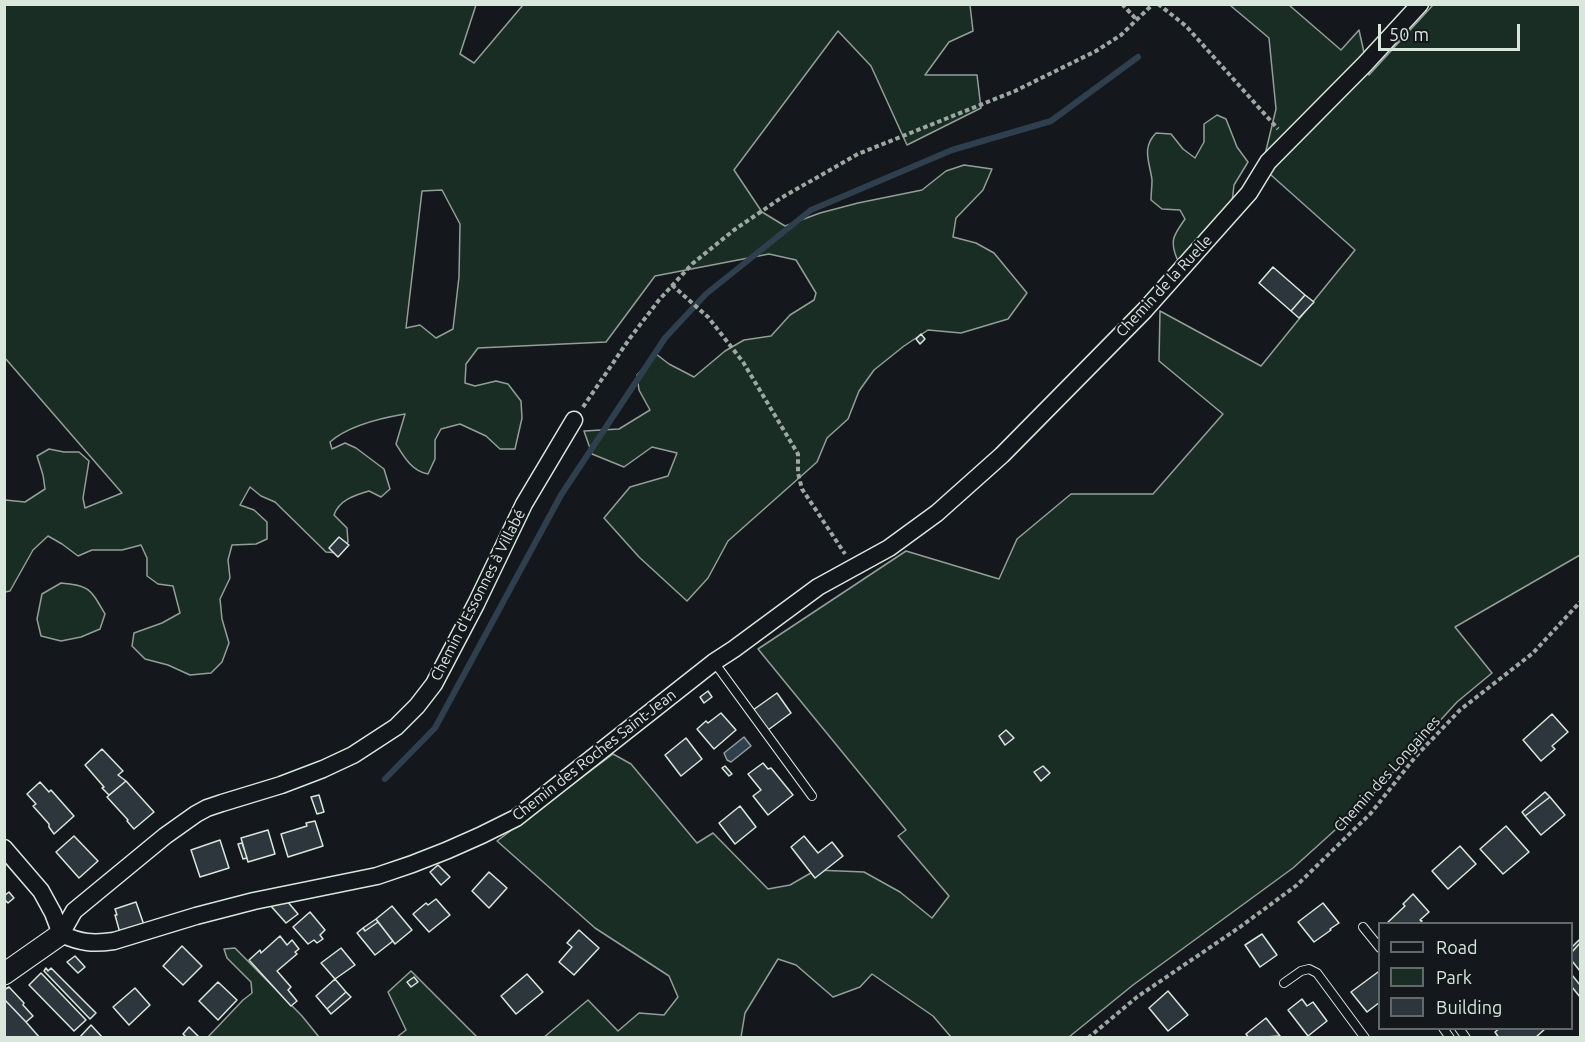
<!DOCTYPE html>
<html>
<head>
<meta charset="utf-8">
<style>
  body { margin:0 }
  #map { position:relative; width:1585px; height:1042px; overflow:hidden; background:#14181c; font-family:Ubuntu,sans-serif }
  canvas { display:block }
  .frame { position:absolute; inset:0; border:6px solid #d8e6dc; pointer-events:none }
  .legend { position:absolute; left:1378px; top:922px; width:195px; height:108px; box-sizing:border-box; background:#14181c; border:2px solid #626a69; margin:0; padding:8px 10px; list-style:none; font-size:18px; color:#d8e6dc }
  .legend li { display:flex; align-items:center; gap:12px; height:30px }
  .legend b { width:30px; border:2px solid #626a69 }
  .scale { position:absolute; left:1378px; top:24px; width:142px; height:27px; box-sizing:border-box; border:3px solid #d8e6dc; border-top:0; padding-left:8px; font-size:18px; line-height:21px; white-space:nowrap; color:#d8e6dc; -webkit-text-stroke:4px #14181c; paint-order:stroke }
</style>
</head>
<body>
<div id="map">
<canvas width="1585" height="1042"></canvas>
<div class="frame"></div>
<ul class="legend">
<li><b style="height:8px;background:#14181c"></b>Road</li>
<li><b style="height:16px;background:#1a2d24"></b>Park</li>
<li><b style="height:16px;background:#2c363c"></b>Building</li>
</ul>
<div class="scale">50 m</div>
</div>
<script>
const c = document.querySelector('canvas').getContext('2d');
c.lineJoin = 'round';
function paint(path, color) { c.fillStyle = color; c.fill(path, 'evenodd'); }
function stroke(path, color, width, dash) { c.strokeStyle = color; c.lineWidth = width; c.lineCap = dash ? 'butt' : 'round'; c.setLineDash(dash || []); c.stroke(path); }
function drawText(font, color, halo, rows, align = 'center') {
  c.font = font + ' Ubuntu,sans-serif'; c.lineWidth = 4.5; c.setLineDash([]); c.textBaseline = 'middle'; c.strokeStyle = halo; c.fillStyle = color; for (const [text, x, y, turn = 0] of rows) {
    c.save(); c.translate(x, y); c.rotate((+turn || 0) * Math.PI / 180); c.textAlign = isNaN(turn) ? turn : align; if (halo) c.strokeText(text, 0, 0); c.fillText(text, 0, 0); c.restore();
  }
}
const green = new Path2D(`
  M 4,5 L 476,5 L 460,54 L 474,63 L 523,5 L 970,5 L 973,31 L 949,42 L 925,75 L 977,75 L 981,108 L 907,145 L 871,66 L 838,31 L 734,170 L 762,212 L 785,226 L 820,213 L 858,203 L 922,190 L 946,171 L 964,165 L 992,169 L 983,190 L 956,218 L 953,237 L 976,243 L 994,253 L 1027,293 L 1008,319 L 961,333 L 928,330 L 904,346 L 874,370 L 859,391 L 848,419 L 827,438 L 817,462 L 728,541 L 708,578 L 687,601 L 639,557 L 604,518 L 630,487 L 668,476 L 677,453 L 652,447 L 624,467 L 592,454 L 584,431 L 619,429 L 650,410 L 639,390 L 637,375 L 656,354 L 669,364 L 694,377 L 725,351 L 744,340 L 771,336 L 790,315 L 814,300 L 816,293 L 796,260 L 769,254 L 655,276 L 606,342 L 478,348 L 466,364 L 465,383 L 475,386 L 496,381 L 508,384 L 521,401 L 522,418 L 515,449 L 500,449 L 486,436 L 460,424 L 441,429 L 435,440 L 435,459 L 428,474 C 412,471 404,457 396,444 L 405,414 C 381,418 349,425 330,442 L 332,449 L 345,443 L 356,448 L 384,469 L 390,489 L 381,497 L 369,491 C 355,495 339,500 334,515 L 347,528 L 348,542 L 339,553 L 326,552 L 275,502 L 261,496 L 250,487 L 240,505 L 254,510 L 267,522 L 267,539 L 256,544 L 232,545 L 228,560 L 230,578 L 220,599 L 222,619 L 229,643 L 222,662 L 211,673 L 190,675 L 168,665 L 145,659 L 132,646 L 134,633 L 162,623 L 180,613 L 173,586 L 158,584 L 147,576 L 147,558 L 141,545 L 122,550 L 92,550 L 78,556 L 62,544 L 48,536 L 33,550 L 10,591 L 5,592 L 5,500 L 25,502 L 45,489 L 43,475 L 37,456 L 49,449 L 64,452 L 79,452 L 89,461 L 83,498 L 85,508 L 122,493 L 5,358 ZM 442,190 L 460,224 L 459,277 L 453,329 L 436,338 L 420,325 L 406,328 L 422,191 Z
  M 1233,5 L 1289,5 L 1341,50 L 1359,30 L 1369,75 L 1433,5 L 1580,5 L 1580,555 L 1455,627 L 1492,673 L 1457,702 L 1365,803 L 1293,868 L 1133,985 L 1069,1037 L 951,1037 L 933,1016 L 872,974 L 860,987 L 833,997 L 796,965 L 778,959 L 745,1013 L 741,1037 L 543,1038 L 588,1000 L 618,1031 L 639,1013 L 664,1015 L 678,997 L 669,976 L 595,928 L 497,841 L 613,754 L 631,764 L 697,843 L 713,833 L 768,889 L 790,885 L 816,870 L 864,872 L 900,892 L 932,918 L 949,896 L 898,836 L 906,830 L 758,649 L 906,551 L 999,579 L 1017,539 L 1071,494 L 1153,494 L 1223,414 L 1159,361 L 1160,311 L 1261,366 L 1355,250 L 1262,167 L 1276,109 L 1269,38 L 1231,6 Z
  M 1217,115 L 1226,119 L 1237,147 L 1248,162 L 1234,185 L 1232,202 L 1178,261 C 1169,241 1173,236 1185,219 L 1180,210 L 1162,209 L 1151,200 C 1151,194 1152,187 1152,180 C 1150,163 1141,148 1156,133 L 1171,134 L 1183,149 L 1195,158 L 1204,142 L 1204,124 Z
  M 61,583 C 90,585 91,590 105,614 L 100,629 L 81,637 L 61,641 L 41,636 L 37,619 L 42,594 Z
  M 235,948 L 302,1016 L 319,1037 L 207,1038 L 243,1000 L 252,993 L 251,982 L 227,958 L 224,949 Z
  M 411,971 L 477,1037 L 397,1037 L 406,1030 L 388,992 Z`);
const water = new Path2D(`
  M 744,737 L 751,746 L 731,762 L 727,760 L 724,753 Z`);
const stream = new Path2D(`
  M 385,779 L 435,728 L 561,495 L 665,338 L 706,294 L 811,210 L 952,150 L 1051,121 L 1138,57`);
const building = new Path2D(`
  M 1273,267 L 1305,295 L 1291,311 L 1259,283 Z
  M 1305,295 L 1314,302 L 1299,318 L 1291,311 Z
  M 921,334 L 925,339 L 920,344 L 916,339 Z
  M 339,537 L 349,545 L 338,557 L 329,548 Z
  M 708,691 L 712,697 L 704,703 L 700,697 Z
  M 777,693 L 791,713 L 768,730 L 753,710 Z
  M 721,713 L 736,730 L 714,749 L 697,729 L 706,721 L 708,723 Z
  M 1552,714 L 1568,732 L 1552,746 L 1555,749 L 1541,761 L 1523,740 Z
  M 1006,730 L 1014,738 L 1005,745 L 999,736 Z
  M 686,738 L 702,759 L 681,776 L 665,755 Z
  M 102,749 L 123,771 L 118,775 L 126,781 L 109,795 L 102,788 L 104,787 L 85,765 Z
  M 763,763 L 768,769 L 771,768 L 793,795 L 768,815 L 753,796 L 761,790 L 748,774 Z
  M 725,766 L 732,774 L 729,776 L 722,768 Z
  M 1043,766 L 1050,773 L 1041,781 L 1034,772 Z
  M 126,781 L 154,812 L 134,829 L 127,821 L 128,820 L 107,797 Z
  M 40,782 L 49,792 L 51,790 L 74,816 L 54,834 L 49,827 L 49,824 L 33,806 L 36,804 L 27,794 Z
  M 1545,792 L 1550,797 L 1525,816 L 1522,812 Z
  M 319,795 L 324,812 L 317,814 L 311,797 Z
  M 1550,797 L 1565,815 L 1541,835 L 1525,816 Z
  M 740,806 L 756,827 L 735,844 L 719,823 Z
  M 315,821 L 323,846 L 288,857 L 281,834 L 307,826 L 306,823 Z
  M 1506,826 L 1529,852 L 1503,874 L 1480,849 Z
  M 268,830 L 275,854 L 248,862 L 241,838 Z
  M 74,836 L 98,861 L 79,878 L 56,852 Z
  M 804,836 L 818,853 L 832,842 L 843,856 L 815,878 L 791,847 Z
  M 220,840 L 229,868 L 200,877 L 191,850 Z
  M 242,843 L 247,858 L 243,859 L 238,844 Z
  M 1460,846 L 1476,864 L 1448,889 L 1432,871 Z
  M 438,865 L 450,877 L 441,885 L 430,872 Z
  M 489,872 L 507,888 L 489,908 L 472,891 Z
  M 9,892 L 14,898 L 8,903 L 4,899 L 4,896 Z
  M 1413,894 L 1429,912 L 1420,920 L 1422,921 L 1419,924 L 1386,924 L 1405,906 L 1403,904 Z
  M 436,899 L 450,915 L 429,932 L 413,914 L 426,903 L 428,905 Z
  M 287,901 L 298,914 L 286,923 L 270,905 Z
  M 136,902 L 144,925 L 120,933 L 115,915 L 117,915 L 115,909 Z
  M 1323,903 L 1339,923 L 1330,929 L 1331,930 L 1314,942 L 1298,922 Z
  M 392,906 L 412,930 L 395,944 L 376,919 Z
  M 310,912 L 325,930 L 320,935 L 323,939 L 317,943 L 314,940 L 308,944 L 293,927 Z
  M 376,919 L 378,922 L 365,931 L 363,928 Z
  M 378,922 L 393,941 L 375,955 L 357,933 L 363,928 L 365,931 Z
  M 579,930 L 599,948 L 574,975 L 559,962 L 572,947 L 567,943 Z
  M 1262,934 L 1277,955 L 1260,967 L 1245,945 Z
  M 280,936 L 287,945 L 292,940 L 299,949 L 295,952 L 297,954 L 277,971 L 291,987 L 288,990 L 297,1001 L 291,1006 L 249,960 L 260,950 L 261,953 Z
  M 1579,940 L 1580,943 L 1572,952 L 1572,947 Z
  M 1580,943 L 1580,971 L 1572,961 L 1572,952 Z
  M 182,946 L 202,966 L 183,985 L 163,966 Z
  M 341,948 L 355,965 L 335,979 L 321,963 Z
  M 75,956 L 85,967 L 78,973 L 67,962 Z
  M 46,968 L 48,971 L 51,968 L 96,1013 L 90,1019 L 44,971 Z
  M 1378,972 L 1380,974 L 1380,1002 L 1367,1012 L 1351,992 Z
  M 41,973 L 86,1020 L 74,1031 L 29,985 Z
  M 527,974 L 543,992 L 516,1014 L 501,996 Z
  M 1572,975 L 1580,985 L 1580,997 L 1572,987 Z
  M 414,977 L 418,982 L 411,987 L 407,982 Z
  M 335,979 L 346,992 L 327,1009 L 316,996 Z
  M 218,982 L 237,1000 L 218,1020 L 199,1001 Z
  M 9,987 L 24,1003 L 23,1005 L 33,1016 L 26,1022 L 4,999 L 4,990 Z
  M 135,988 L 150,1005 L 129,1025 L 113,1007 Z
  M 1168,991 L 1188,1015 L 1168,1031 L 1149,1008 Z
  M 346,992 L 351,997 L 331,1014 L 327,1009 Z
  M 4,999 L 26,1022 L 40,1038 L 5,1038 Z
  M 1302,999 L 1307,1006 L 1313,1002 L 1327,1021 L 1308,1036 L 1288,1010 Z
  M 1266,1018 L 1280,1036 L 1249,1038 L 1246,1034 Z
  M 91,1025 L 103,1038 L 79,1038 Z
  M 189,1027 L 200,1038 L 187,1038 L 183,1034 Z
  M 1500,1028 L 1546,1028 L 1535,1038 L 1499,1038 L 1495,1032 Z`);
const path = new Path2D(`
  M 1122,4 L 1136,19
  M 1158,4 L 1186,26 L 1278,129
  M 672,285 L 708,317 L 743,362 L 798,454 L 798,473 L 802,489 L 845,554
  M 583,407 L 630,338 L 659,300 L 692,264 L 734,230 L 781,198 L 858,154 L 1015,91 L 1096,51 L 1121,35 L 1153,4
  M 1088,1038 L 1137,997 L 1240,927 L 1297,885 L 1371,813 L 1416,756 L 1460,710 L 1533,653 L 1580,602`);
const service = new Path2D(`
  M 714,662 L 812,796
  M 1363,927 L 1380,948
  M 1284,983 L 1301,971 L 1309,969 L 1317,973 L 1365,1038
  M 1443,1028 L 1450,1038
  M 1459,1028 L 1466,1038`);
const minor = new Path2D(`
  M 4,848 L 41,891 L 53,913 L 61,934
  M 61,934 C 81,943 93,944 114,941 L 196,916 L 254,901 L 377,876 C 425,861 472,841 516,818 L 714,662 L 734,649 L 818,587 L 889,548 L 937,513 L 1002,455 L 1144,311 L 1249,193 L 1268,162 L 1365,64 L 1420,4
  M 61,934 L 74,911 L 165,836 L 196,814 L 207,808 L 222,803 L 281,785 L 323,769 L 353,755 L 396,727 L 417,706 L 434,684 L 476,604 L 524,504 L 574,420`);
const tertiary = new Path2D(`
  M 4,974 L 61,934`);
const streetNames = [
  ["Chemin de la Ruelle",1164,286,-47],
  ["Chemin d'Essonnes à Villabé",478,595,-63],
  ["Chemin des Roches Saint-Jean",594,755,-38],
  ["Chemin des Longaines",1387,774,-48]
];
paint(green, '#1a2d24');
stroke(green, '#939e99', 1.5);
paint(water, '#2f3f4d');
stroke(water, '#939e99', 1.5);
stroke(stream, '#2f3f4d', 6);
paint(building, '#2c363c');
stroke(building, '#d8e6dc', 1.5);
stroke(service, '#d8e6dc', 10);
stroke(minor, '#d8e6dc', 19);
stroke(tertiary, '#d8e6dc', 23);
stroke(path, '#9da8a2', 4, [4.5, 3]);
stroke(service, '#14181c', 8);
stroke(minor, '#14181c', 16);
stroke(tertiary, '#14181c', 21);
drawText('15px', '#d8e6dc', '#14181c', streetNames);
</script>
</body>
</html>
